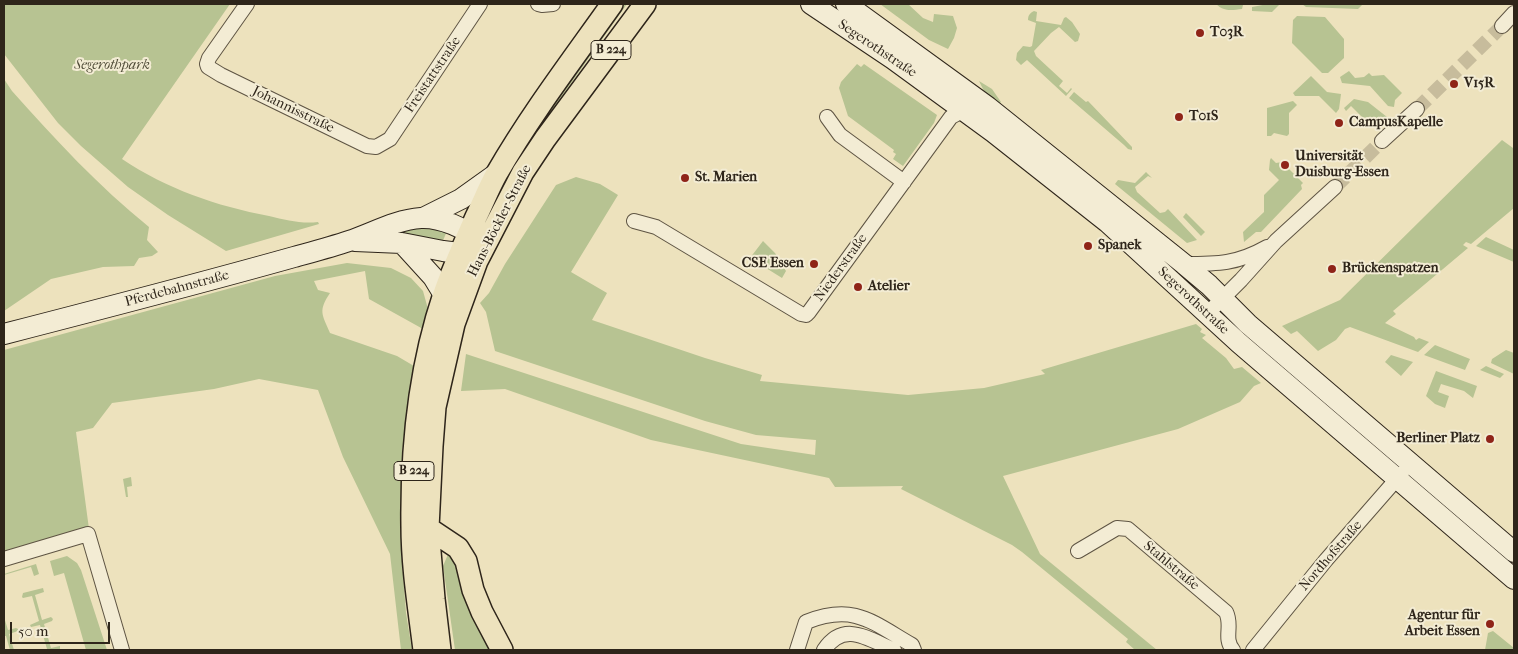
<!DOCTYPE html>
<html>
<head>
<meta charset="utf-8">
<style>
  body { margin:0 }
  #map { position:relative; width:1518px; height:654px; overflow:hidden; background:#ede2bd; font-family:"IM FELL French Canon",serif }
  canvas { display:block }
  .frame { position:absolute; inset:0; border:5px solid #2e251a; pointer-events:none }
  .scale { position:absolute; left:10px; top:622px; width:100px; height:22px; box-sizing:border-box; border:2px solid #2e251a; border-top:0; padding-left:6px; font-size:15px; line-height:18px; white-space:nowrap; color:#2e251a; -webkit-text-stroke:4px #f3ecd4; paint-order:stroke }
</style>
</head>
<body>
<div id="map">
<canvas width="1518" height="654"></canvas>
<div class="frame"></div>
<div class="scale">50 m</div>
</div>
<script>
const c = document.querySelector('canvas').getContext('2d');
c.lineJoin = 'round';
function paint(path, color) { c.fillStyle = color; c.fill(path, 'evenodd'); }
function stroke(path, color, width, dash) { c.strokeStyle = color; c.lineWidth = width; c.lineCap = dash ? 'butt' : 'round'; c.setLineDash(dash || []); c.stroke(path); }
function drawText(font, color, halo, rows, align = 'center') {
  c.font = font + ' "IM FELL French Canon",serif'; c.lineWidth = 4; c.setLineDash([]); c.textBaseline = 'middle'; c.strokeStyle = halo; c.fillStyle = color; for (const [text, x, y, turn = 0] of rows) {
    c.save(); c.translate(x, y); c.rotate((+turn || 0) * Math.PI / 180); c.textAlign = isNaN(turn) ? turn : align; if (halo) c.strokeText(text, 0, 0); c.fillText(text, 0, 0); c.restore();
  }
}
const green = new Path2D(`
  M 4,4 L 230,4 L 122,159 C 167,189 216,206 269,216 C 286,220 301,224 318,222 L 319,224 L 226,251 L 168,215 L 128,187 L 81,146 L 58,123 L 4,54 Z
  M 623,4 L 627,4 L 550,113 L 490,217 L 485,215 C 525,141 575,73 623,4 Z
  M 880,4 L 908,4 L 923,18 L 933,22 L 934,14 L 953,16 L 957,28 L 954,38 L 948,49 L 929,40 Z
  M 1216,4 L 1242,4 L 1243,5 L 1242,9 C 1232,10 1224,12 1216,4 Z
  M 1268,4 L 1280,4 L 1272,12 L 1252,11 L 1252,7 Z
  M 1302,4 L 1363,4 L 1358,9 L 1306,7 Z
  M 1034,11 L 1037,12 L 1036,21 L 1061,25 L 1064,18 L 1066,17 L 1072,22 L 1080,34 L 1078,41 L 1075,42 L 1059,27 L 1051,33 L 1034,51 L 1036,56 L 1063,81 L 1059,86 L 1067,93 L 1071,88 L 1072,89 L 1066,96 L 1027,60 L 1021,65 L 1016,60 L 1017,53 L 1023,46 L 1030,47 L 1032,46 L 1036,23 L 1028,20 C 1028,15 1030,13 1034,11 Z
  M 1297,16 L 1325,17 L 1344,39 L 1344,58 L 1328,73 L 1322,73 L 1292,43 L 1293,20 Z
  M 857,64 L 861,67 L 864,64 L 937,115 L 934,123 L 903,166 L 893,159 L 896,154 L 893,152 L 894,150 L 848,116 L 839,88 L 841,82 Z
  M 1349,71 L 1355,78 L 1364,77 L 1369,73 L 1372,76 L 1384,75 L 1402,93 L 1395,100 L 1394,107 L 1388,106 L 1370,86 L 1342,83 L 1340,77 Z
  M 1311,76 L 1327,92 L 1341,94 L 1339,109 L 1336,113 L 1319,96 L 1295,96 L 1293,93 Z
  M 4,79 L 12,91 C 55,139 98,186 149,227 L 147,240 L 158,252 L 152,256 L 139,258 L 134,266 L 103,267 L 51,279 L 4,311 Z
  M 979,81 L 992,89 L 1001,102 L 999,104 L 985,93 Z
  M 1074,92 L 1086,102 L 1088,101 L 1132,147 L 1132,150 L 1128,149 L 1124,145 L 1069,98 Z
  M 1354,99 L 1368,102 L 1387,117 L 1376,128 L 1373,128 L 1351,106 L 1346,111 L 1344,108 Z
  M 1293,101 L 1297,105 L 1289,113 L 1289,134 L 1287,136 L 1274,133 L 1271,136 L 1267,136 L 1267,108 Z
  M 1502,140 L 1513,148 L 1514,147 L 1514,208 L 1471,244 L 1466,242 L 1463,245 L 1468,248 L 1393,311 L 1396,314 L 1385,323 L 1414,337 L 1416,340 L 1419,338 L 1429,342 L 1418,352 L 1350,327 L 1345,329 L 1336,340 L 1318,351 L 1297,331 L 1291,334 L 1282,326 L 1340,300 Z
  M 1271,158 L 1276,163 L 1282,162 L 1303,183 L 1301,185 L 1302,189 L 1261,232 L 1256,232 L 1244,242 L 1243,232 L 1264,212 L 1264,195 L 1279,180 L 1269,170 L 1270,160 Z
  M 1146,172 L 1152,178 L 1148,176 L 1135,187 L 1137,192 L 1160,213 L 1165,212 L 1168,209 L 1197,240 L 1187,243 L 1115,184 L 1118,180 L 1135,183 Z
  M 576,177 L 600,184 L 618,195 L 571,272 L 607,293 L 592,320 L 705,358 L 762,375 L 760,381 L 908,395 L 984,388 L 1045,374 L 1041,370 L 1196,324 L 1202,329 L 1200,332 L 1206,335 L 1202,338 L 1226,358 L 1234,369 L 1242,367 L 1261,383 L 1254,386 L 1240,402 L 1178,429 L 1003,476 L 1040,554 L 1157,650 L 1135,650 L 1126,642 L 1128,639 L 1022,552 L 1012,545 L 901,489 L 903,486 L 835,487 L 829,478 L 651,440 L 505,389 L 461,391 L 466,354 L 741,444 L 815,455 L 816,440 L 756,435 L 705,421 L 495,351 L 486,312 L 480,303 L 489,293 L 505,264 L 556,185 Z
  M 1186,213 L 1205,232 L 1201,236 L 1183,217 Z
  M 424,227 L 447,231 L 442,243 L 385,231 Z
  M 1486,237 L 1514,250 L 1514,262 L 1476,246 Z
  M 763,241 L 775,253 L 786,271 L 782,278 L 750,258 Z
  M 347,263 L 391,268 L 411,278 L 423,291 L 428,309 L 423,329 L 369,299 L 365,271 L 314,281 L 318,290 L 330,293 C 318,311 322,314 330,333 L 397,356 L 414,366 L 402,453 L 401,548 L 406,613 L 412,650 L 401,650 L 390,554 L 343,457 L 318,390 L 259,379 L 214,389 L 112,403 L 93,428 L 76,432 L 89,529 L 4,553 L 4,350 L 275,276 Z
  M 1435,345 L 1470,359 L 1465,370 L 1424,355 Z
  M 1506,350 L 1514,353 L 1514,374 L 1491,363 L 1492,359 Z
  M 1391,355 L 1413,362 L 1401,376 L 1385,362 Z
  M 1486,366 L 1504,374 L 1500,378 L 1480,370 Z
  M 1436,371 L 1477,386 L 1473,398 L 1464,391 L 1441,384 L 1438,392 L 1449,396 L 1445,408 L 1435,404 L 1426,396 Z
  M 131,477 L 132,486 L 127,487 L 128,497 L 126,497 L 123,479 Z
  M 449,552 L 458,559 L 493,650 L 455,650 L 443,566 Z
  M 67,556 L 77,563 L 81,570 L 107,650 L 86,650 L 64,573 L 54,576 L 50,561 Z
  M 36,564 L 39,574 L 34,576 L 31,567 L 4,575 L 4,574 Z
  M 43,588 L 44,592 L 35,595 L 42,620 L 51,617 L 53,619 L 52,621 L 44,624 L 51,648 L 60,646 L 60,650 L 45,650 L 47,649 L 40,625 L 31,627 L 30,625 L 39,621 L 32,596 L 23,598 L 22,597 L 23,593 Z
  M 4,617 L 8,630 L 16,628 L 18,629 L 18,631 L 9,634 L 14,650 L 10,650 L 6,636 L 4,636 Z
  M 1493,631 L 1514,648 L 1514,650 L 1485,650 L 1488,633 Z`);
const streetTunnel = new Path2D(`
  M 1417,109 L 1502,26
  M 1335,187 L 1382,141`);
const street = new Path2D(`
  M 247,4 L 209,58 L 207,64 L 208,67 L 221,75 L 367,146 L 376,147 L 390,139 L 480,4
  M 538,4 L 542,5 L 553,4
  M 1502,26 L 1514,13
  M 827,117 L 840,135 L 904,182
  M 1382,141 L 1417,109
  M 634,221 L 656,227 L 801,314 L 806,315 L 809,312 L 951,117 L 970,107
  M 1184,264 C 1218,264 1237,264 1267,247
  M 1208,313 L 1241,280 L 1276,241 L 1335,187
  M 1078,551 L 1117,528 L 1128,529 L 1226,612 C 1233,626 1223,638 1233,650
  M 4,559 L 88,534 L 122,650
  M 797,650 L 806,622 C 854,603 872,622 912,645 L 914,650
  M 824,650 C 844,620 868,639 894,650
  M 1253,650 L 1326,560 L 1402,473`);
const secondary = new Path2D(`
  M 811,4 L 893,59 L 993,132 L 1107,222 L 1239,343 L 1514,579
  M 846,4 L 988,107 L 1184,264 L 1209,285 L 1248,324 L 1514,552
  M 423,218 L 461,199 L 496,174
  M 355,241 L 402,243 L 443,251 L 475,255
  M 402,243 L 433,277 L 444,295
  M 4,334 C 101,309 198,284 294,257 C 312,252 331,247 349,241 C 373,233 395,220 421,218 C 444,217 465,230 484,241`);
const primary = new Path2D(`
  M 428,528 L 458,548 L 466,561 L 473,590 L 482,612 L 502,650
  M 424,650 C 419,609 412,567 412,526 C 411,449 419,368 444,294 C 453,268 465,242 476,217 C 483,203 489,187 497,173 C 531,114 573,59 612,4
  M 440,650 L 434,599 L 428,528 L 432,446 L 435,407 L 454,324 L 477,261 L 523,172 L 545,139 L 645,4`);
const markers = [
  [1200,33,5,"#8f2418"],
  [1454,84,5,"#8f2418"],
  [1179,117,5,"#8f2418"],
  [1339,123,5,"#8f2418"],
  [1285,165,5,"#8f2418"],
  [685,178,5,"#8f2418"],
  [1088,246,5,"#8f2418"],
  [814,264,5,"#8f2418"],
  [1332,269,5,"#8f2418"],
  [858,287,5,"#8f2418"],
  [1490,439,5,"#8f2418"],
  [1490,624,5,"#8f2418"]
];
const shields = [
  [611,50,40],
  [414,471,40]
];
const shieldNames = [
  ["B 224",611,50],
  ["B 224",414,471]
];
const poiNames = [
  ["T03R",1210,33],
  ["V15R",1464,84],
  ["T01S",1189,117],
  ["CampusKapelle",1349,123],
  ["Universität",1295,157],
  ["Duisburg-Essen",1295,173],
  ["St. Marien",695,178],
  ["Spanek",1098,246],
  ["CSE Essen",804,264,"right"],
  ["Brückenspatzen",1342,269],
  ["Atelier",868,287],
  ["Berliner Platz",1480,439,"right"],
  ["Agentur für",1480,616,"right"],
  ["Arbeit Essen",1480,632,"right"]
];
const streetNames = [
  ["Segerothstraße",877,49,34],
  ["Freistattstraße",433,75,-56],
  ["Johannisstraße",293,110,26],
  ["Hans-Böckler-Straße",500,221,-63],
  ["Niederstraße",841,268,-54],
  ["Pferdebahnstraße",177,289,-15],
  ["Segerothstraße",1193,301,43],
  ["Nordhofstraße",1331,556,-49],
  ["Stahlstraße",1171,566,40]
];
const parkNames = [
  ["Segerothpark",112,66]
];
paint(green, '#b7c392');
stroke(streetTunnel, '#c7bc9c', 14, [14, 7]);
stroke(street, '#5e5443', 16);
stroke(secondary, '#2e251a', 22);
stroke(primary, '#2e251a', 24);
stroke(street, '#f3ecd4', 14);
stroke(secondary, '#f3ecd4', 20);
stroke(primary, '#ede2bd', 21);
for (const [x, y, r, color] of markers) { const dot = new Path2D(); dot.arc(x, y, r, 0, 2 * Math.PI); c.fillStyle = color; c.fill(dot); stroke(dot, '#f3ecd4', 2); }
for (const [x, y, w] of shields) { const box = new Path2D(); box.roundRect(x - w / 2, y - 9.5, w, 19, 4); c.fillStyle = '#f3ecd4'; c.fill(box); stroke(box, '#2e251a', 1); }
drawText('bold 12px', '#2e251a', null, shieldNames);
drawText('bold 14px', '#2e251a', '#f3ecd4', poiNames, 'left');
drawText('14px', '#2e251a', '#f3ecd4', streetNames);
drawText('italic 14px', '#504c38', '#f3ecd4', parkNames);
</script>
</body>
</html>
